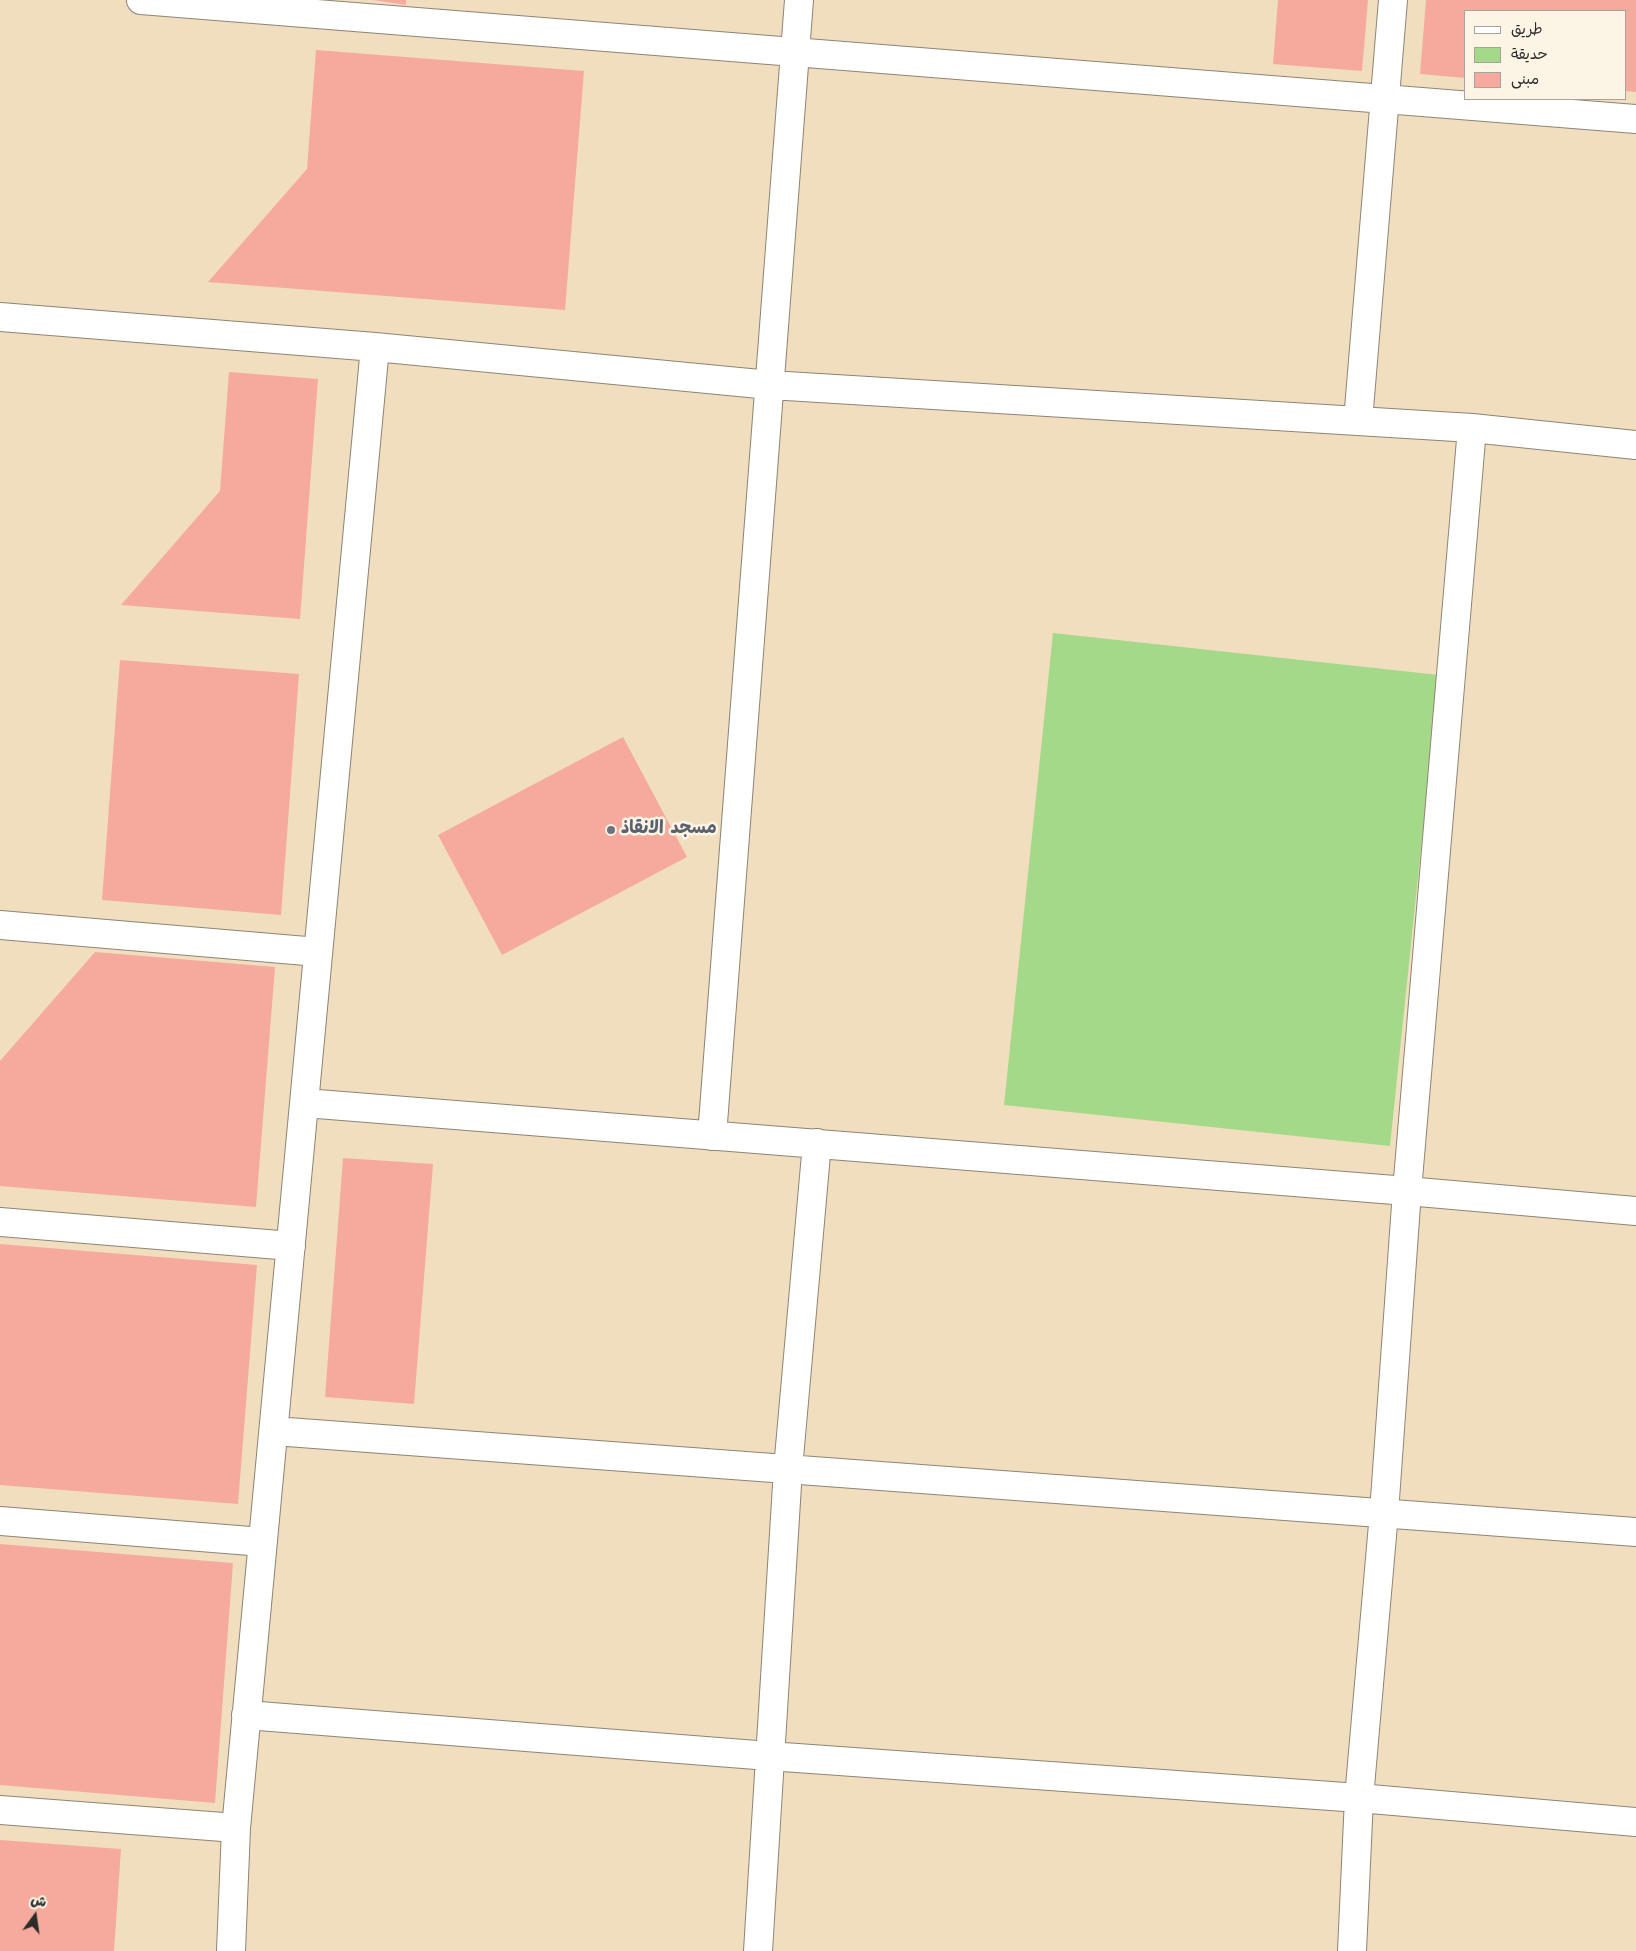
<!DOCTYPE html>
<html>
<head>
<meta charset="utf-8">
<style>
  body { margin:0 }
  #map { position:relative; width:1636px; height:1951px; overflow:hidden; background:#f1debf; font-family:Kalam,"Playpen Sans Arabic",sans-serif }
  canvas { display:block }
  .legend { position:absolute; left:1464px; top:10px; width:162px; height:90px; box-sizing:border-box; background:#fcf5e5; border:1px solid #a8a49b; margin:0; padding:6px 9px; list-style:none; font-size:15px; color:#2b2b2b }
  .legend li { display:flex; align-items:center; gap:10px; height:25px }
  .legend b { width:25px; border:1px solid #a8a49b }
  .north { position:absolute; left:10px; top:1891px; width:50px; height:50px; -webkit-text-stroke:4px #fcf5e5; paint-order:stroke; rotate:14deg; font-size:14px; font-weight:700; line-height:20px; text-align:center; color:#2b2b2b }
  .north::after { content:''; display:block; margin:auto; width:18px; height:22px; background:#2b2b2b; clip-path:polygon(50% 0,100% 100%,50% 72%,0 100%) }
</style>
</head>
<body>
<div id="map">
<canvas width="1636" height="1951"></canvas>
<ul class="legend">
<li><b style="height:6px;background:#fff"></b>طريق</li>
<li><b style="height:14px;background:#a4d98a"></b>حديقة</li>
<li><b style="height:14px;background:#f6aa9d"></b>مبنى</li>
</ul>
<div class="north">ش</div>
</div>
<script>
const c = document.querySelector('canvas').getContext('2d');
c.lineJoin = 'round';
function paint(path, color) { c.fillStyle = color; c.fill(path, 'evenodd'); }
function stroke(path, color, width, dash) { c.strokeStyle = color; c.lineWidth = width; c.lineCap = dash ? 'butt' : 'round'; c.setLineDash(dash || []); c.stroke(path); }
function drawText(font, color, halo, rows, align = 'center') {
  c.font = font + ' Kalam,"Playpen Sans Arabic",sans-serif'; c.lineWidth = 5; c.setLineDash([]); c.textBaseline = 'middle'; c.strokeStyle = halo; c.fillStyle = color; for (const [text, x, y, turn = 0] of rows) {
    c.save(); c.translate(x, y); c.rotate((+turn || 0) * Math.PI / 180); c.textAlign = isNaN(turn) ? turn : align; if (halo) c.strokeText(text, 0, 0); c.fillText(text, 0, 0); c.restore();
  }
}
const green = new Path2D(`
  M 1053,633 L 1439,675 L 1390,1146 L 1004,1105 Z`);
const building = new Path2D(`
  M 373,0 L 406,0 L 406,5 Z
  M 1278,0 L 1368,0 L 1362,71 L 1273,64 Z
  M 1426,0 L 1636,0 L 1636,92 L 1625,91 L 1625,11 L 1465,11 L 1465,78 L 1420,74 Z
  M 316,50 L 584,71 L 565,310 L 208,282 L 307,169 Z
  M 229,372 L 318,379 L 300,619 L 121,605 L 220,491 Z
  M 120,660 L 299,674 L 281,915 L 102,900 Z
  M 623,737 L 687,857 L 502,955 L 438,835 Z
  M 95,952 L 275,967 L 256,1207 L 0,1186 L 0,1061 Z
  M 343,1158 L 433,1164 L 414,1404 L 325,1397 Z
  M 0,1244 L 257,1265 L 238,1504 L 0,1485 Z
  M 0,1544 L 233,1563 L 215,1803 L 0,1785 Z
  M 0,1840 L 121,1849 L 114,1951 L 0,1951 Z`);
const street = new Path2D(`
  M 141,0 L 1636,119
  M 0,317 L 375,347 L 770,385 L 1472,428 L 1636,445
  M 1358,421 L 1393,0
  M 0,925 L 318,952
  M 305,1103 L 1407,1191 L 1636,1211
  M 712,1136 L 799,0
  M 0,1222 L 291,1246
  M 274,1431 L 1636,1532
  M 0,1521 L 263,1542
  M 246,1715 L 769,1756 L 1359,1798 L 1636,1822
  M 0,1810 L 236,1828
  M 231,1951 L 236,1828 L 375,347
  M 758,1951 L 788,1469 L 817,1143
  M 1352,1951 L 1359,1798 L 1384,1513 L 1407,1191 L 1472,428`);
const markers = [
  [611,830,5,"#6b7280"]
];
const worshipNames = [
  ["مسجد الانقاذ",621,830]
];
paint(green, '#a4d98a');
paint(building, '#f6aa9d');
stroke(street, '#8e8475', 30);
stroke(street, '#fff', 28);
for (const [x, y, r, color] of markers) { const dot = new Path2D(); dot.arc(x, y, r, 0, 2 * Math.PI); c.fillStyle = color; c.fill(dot); stroke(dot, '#fcf5e5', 2); }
drawText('bold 18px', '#5b616d', '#fcf5e5', worshipNames, 'left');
</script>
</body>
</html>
